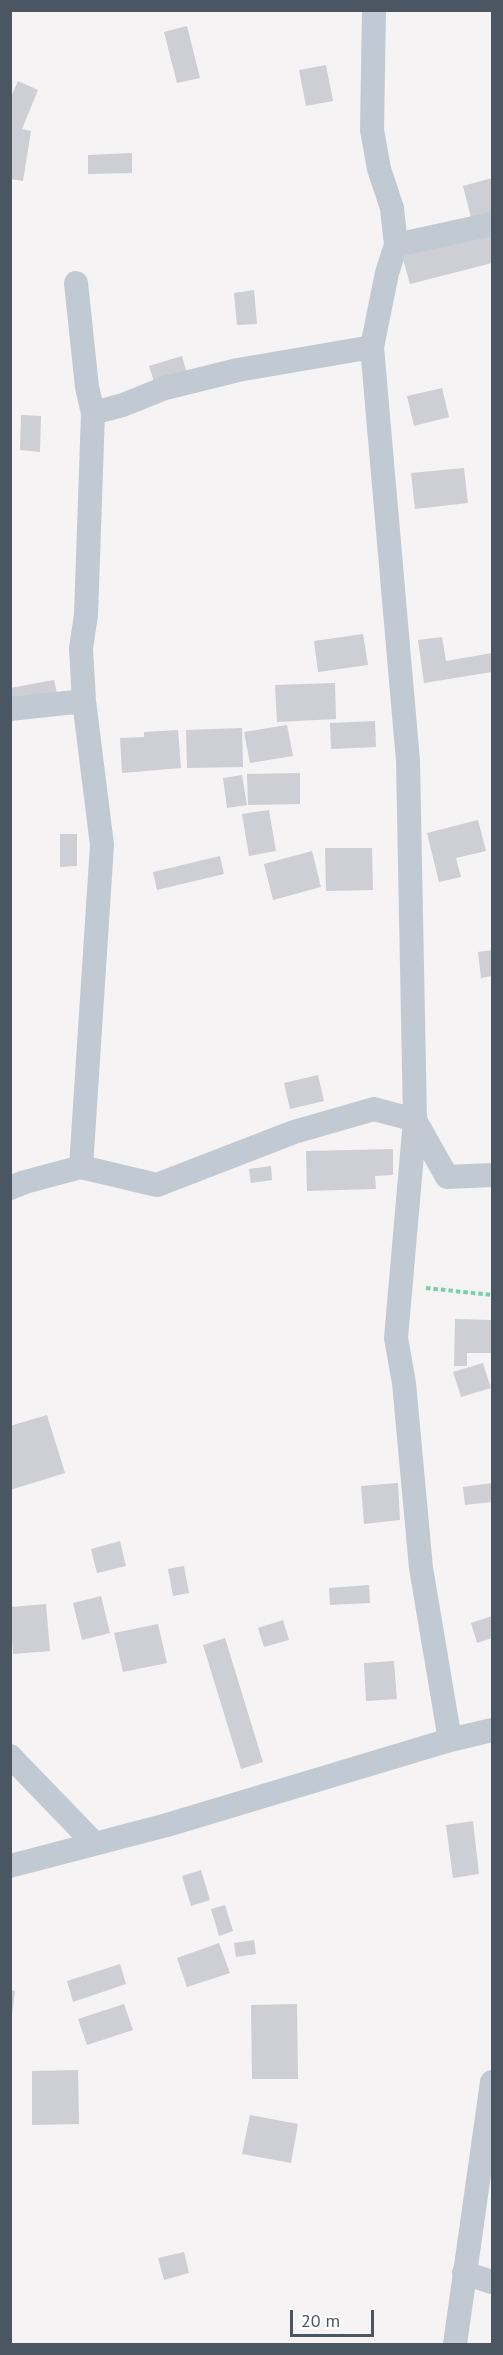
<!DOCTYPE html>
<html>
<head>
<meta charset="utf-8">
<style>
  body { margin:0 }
  #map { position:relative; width:503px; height:2355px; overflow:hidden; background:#f5f3f3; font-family:"PT Sans",sans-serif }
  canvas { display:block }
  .frame { position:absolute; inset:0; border:12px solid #4a5661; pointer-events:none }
  .scale { position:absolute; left:290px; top:2310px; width:84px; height:27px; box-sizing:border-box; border:3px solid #4a5661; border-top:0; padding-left:8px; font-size:18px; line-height:21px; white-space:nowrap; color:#4a5661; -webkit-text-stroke:4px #fff; paint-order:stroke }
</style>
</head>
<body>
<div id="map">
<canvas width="503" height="2355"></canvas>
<div class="frame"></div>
<div class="scale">20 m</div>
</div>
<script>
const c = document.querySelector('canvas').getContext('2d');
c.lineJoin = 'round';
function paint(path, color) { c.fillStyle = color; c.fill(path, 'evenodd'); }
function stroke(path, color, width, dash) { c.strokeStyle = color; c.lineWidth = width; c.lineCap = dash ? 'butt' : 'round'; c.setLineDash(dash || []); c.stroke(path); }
const building = new Path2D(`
  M 187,26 L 200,78 L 177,83 L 164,32 Z
  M 326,65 L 333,101 L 306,106 L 299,70 Z
  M 18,81 L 38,90 L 22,129 L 31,131 L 23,181 L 10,179 L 10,99 Z
  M 132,153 L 132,173 L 88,174 L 88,155 Z
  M 492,178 L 492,220 L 473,225 L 463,186 Z
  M 492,222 L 492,263 L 410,284 L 399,245 Z
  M 254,290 L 257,324 L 237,325 L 234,293 Z
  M 182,356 L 189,381 L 157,391 L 149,366 Z
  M 442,388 L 449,417 L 414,426 L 407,396 Z
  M 21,415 L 41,416 L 40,452 L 20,450 Z
  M 464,468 L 468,503 L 415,509 L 411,473 Z
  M 363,634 L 368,665 L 318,672 L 314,641 Z
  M 442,637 L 446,661 L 492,653 L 492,672 L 424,683 L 418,640 Z
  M 54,680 L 59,702 L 10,712 L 10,688 Z
  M 335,683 L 336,719 L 277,722 L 275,685 Z
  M 375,721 L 376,747 L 331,749 L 330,723 Z
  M 287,725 L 293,756 L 250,763 L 244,732 Z
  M 242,728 L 243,767 L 187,768 L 186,730 Z
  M 178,730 L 181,768 L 122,773 L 120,738 L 144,737 L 144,732 Z
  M 300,773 L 300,804 L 248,805 L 247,774 Z
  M 242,775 L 247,805 L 227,808 L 223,778 Z
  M 269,810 L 276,851 L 249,856 L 242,814 Z
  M 478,820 L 486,851 L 456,858 L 461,877 L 439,882 L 427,833 Z
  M 60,834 L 77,834 L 77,866 L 60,867 Z
  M 325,848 L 372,848 L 373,890 L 326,891 Z
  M 312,851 L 321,887 L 273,900 L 264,864 Z
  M 220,856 L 224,874 L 157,890 L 153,872 Z
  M 492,950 L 492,976 L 481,978 L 478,952 Z
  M 318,1075 L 324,1101 L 290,1109 L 284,1083 Z
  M 393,1149 L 393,1175 L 375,1176 L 376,1189 L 307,1191 L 306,1151 Z
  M 271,1166 L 272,1180 L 251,1183 L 249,1169 Z
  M 455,1319 L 492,1320 L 492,1353 L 467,1353 L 467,1366 L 454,1366 Z
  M 483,1363 L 491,1388 L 461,1397 L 453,1372 Z
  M 47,1415 L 65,1473 L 10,1490 L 10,1426 Z
  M 398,1483 L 400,1520 L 364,1524 L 361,1486 Z
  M 492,1483 L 492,1502 L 465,1505 L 463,1487 Z
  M 120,1541 L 126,1566 L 97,1573 L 91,1549 Z
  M 184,1566 L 189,1593 L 173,1596 L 168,1569 Z
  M 369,1585 L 370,1603 L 330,1605 L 329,1588 Z
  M 101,1596 L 110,1633 L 82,1640 L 73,1603 Z
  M 46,1604 L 50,1651 L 13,1654 L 10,1607 Z
  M 492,1616 L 492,1638 L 477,1643 L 471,1623 Z
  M 283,1620 L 289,1640 L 264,1647 L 258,1628 Z
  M 158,1624 L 167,1663 L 123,1672 L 114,1633 Z
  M 225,1638 L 263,1762 L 241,1769 L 203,1645 Z
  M 394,1661 L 397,1699 L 366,1701 L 364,1663 Z
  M 473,1821 L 479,1874 L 453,1878 L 446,1825 Z
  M 201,1870 L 210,1900 L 191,1906 L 182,1876 Z
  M 225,1905 L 233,1931 L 219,1936 L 211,1909 Z
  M 254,1940 L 256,1954 L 236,1957 L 234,1943 Z
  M 219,1943 L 230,1973 L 187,1987 L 177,1958 Z
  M 120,1964 L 126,1984 L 73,2002 L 67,1981 Z
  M 10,1990 L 15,1991 L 12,2014 L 10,2014 Z
  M 124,2004 L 133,2030 L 87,2045 L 78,2019 Z
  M 297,2004 L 298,2079 L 252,2079 L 251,2005 Z
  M 78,2070 L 79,2124 L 32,2125 L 32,2071 Z
  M 250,2115 L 298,2124 L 291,2163 L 242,2154 Z
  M 184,2252 L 189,2273 L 164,2280 L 158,2258 Z`);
const path = new Path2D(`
  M 426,1288 L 492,1295`);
const street = new Path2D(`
  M 374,10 L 372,130 L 379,169 L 392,208 L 396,245 L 387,273 L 372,347 L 408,761 L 415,1120 L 396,1338 L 404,1383 L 421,1568 L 450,1740
  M 396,245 L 492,224
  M 76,283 L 87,387 L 93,413 L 123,405 L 165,388 L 238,370 L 372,347
  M 10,709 L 84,701
  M 81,1167 L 157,1185 L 294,1132 L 374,1109 L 415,1120 L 447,1177 L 492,1175
  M 10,1188 L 25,1182 L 81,1167 L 102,845 L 84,701 L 81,648 L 86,615 L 93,413
  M 10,1756 L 94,1843
  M 10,1866 L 167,1825 L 450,1740 L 492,1730
  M 464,2273 L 492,2282
  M 455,2344 L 492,2082`);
paint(building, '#cdcfd5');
stroke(path, '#7ad0a6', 4, [4.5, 3]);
stroke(street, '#c1cad2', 24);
</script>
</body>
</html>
